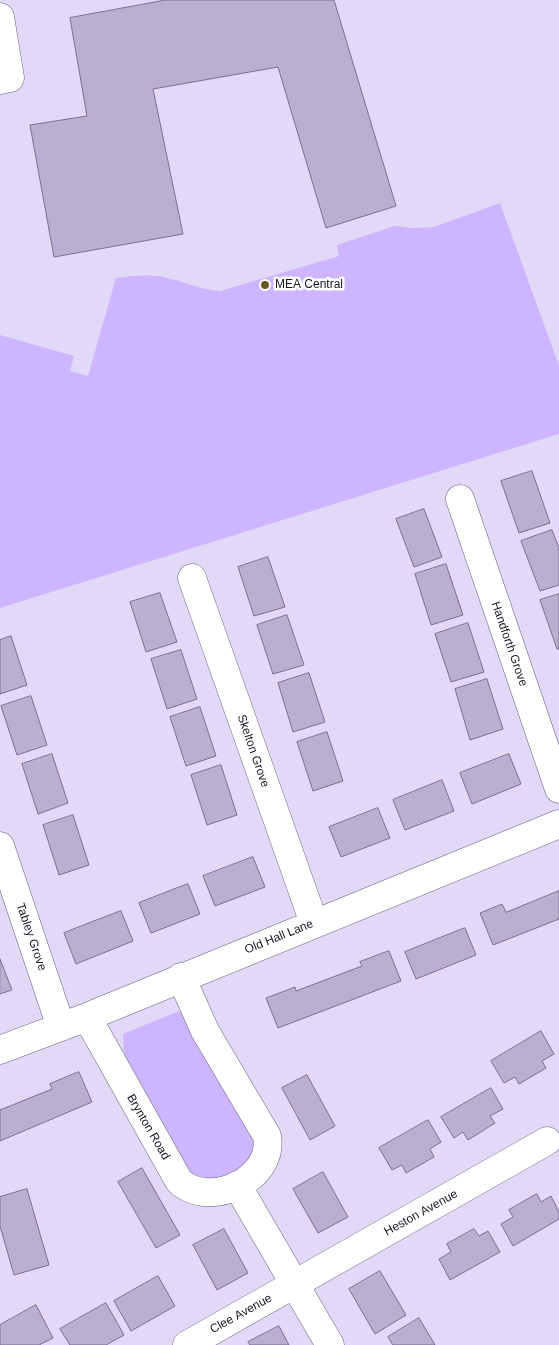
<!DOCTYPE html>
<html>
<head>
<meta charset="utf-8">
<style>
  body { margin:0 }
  canvas { display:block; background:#e2d8f8 }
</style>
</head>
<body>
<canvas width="559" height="1345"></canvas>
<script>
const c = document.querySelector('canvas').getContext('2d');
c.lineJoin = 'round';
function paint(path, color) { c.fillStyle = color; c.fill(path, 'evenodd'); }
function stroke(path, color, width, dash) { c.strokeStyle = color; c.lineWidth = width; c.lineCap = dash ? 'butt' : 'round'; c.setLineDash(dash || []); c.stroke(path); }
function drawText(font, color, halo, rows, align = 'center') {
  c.font = font + ' Helvetica,sans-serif'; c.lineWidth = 5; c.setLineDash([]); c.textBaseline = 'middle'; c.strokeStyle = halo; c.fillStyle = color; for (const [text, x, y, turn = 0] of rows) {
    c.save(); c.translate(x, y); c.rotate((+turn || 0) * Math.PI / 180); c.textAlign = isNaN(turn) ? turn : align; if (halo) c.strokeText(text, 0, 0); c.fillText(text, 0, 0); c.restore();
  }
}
const green = new Path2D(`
  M 500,203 L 559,366 L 559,434 L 0,608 L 0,335 L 74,356 L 70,371 L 88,376 L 116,278 C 134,276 153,273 171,279 C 188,283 202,290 220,291 L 339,256 L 337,245 L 395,226 L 413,228 L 434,227 Z
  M 179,1011 L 186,1015 L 259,1140 L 255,1160 L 217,1184 L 192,1178 L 124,1055 L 123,1034 Z`);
const building = new Path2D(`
  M 166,0 L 334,0 L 396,206 L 326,228 L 278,67 L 153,89 L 183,234 L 54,257 L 30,125 L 87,116 L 70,18 Z
  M 532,471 L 550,523 L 519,533 L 501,481 Z
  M 424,509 L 442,557 L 414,567 L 396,519 Z
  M 552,530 L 559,548 L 559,585 L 540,591 L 521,541 Z
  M 268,557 L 285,607 L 254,616 L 238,567 Z
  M 446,564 L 463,615 L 431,625 L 415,574 Z
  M 160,593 L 177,642 L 146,652 L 130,602 Z
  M 559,594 L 559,649 L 557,649 L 540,600 Z
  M 287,615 L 304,665 L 273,674 L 257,625 Z
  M 468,623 L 484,672 L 451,682 L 435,634 Z
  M 11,636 L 27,685 L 0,694 L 0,640 Z
  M 181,650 L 197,699 L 167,709 L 151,659 Z
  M 309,673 L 325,722 L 293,732 L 278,683 Z
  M 487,679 L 503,729 L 470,740 L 455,689 Z
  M 31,696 L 47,745 L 17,755 L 1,706 Z
  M 200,707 L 216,756 L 186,766 L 170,717 Z
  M 327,732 L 343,781 L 313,791 L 297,742 Z
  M 52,754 L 68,803 L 38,814 L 22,764 Z
  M 509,754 L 521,784 L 472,804 L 460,773 Z
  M 221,765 L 237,815 L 207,825 L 191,775 Z
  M 442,780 L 454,811 L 405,830 L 393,800 Z
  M 378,808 L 390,838 L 341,857 L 329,827 Z
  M 73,815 L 89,865 L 59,875 L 43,825 Z
  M 253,857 L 265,887 L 215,906 L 203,876 Z
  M 188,884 L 200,914 L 151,933 L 139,903 Z
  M 559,891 L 559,919 L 493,945 L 480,913 L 502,904 L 506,912 Z
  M 121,911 L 133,941 L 76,964 L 64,933 Z
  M 465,928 L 476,955 L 416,979 L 405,952 Z
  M 389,951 L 401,981 L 278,1028 L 266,998 L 295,987 L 296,991 L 362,966 L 360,962 Z
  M 0,959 L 12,990 L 0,994 Z
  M 541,1031 L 554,1054 L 542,1061 L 546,1068 L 519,1084 L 515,1077 L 504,1083 L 491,1061 Z
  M 79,1072 L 92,1102 L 0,1141 L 0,1110 L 52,1089 L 50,1084 Z
  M 307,1075 L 335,1126 L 310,1140 L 282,1088 Z
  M 491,1088 L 503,1109 L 490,1116 L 495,1123 L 468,1140 L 463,1132 L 454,1138 L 441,1117 Z
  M 428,1120 L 441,1142 L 430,1149 L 434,1157 L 406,1173 L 402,1165 L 392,1170 L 379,1148 Z
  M 142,1168 L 180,1235 L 156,1248 L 118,1182 Z
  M 323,1172 L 348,1217 L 318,1233 L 293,1189 Z
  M 27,1189 L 49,1265 L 14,1275 L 0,1226 L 0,1197 Z
  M 537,1194 L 541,1202 L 551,1196 L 559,1212 L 559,1219 L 513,1246 L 501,1224 L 513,1217 L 509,1210 Z
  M 224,1229 L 248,1273 L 217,1290 L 193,1245 Z
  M 474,1229 L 479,1236 L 488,1231 L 500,1252 L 450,1280 L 439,1259 L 451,1252 L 447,1244 Z
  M 380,1271 L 406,1315 L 375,1334 L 349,1289 Z
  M 158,1276 L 175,1306 L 131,1331 L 114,1301 Z
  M 106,1303 L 124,1335 L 106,1345 L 70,1345 L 60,1329 Z
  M 36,1305 L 53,1338 L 39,1345 L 0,1345 L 0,1325 Z
  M 419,1318 L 435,1345 L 393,1345 L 388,1337 Z
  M 279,1326 L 289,1345 L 250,1345 L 248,1342 Z`);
const minor = new Path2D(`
  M 0,17 L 10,78 L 0,80
  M 460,499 L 559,789
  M 192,578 L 314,923
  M 0,846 L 61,1027
  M 87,1017 L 179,1181 C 210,1210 275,1179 267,1136 L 205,1031 L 181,977
  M 0,1050 L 87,1017 L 559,824
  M 237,1185 L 330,1345
  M 187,1345 L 547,1141`);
const markers = [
  [265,285,5,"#6a5725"]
];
const poiNames = [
  ["MEA Central",275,285]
];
const streetNames = [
  ["Handforth Grove",509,644,71],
  ["Skelton Grove",253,751,71],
  ["Tabley Grove",31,937,71],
  ["Old Hall Lane",279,937,-22],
  ["Brynton Road",148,1127,60],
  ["Heston Avenue",421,1213,-29],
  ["Clee Avenue",241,1314,-29]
];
paint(green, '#cdb5ff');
paint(building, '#b9b0cf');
stroke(building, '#78708c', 1);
stroke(minor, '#68607b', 29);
stroke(minor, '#fff', 28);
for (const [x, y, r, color] of markers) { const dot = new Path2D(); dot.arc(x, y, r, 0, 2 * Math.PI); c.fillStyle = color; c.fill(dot); stroke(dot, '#fff', 2); }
drawText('12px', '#181520', '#fff', poiNames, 'left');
drawText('12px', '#181520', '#fff', streetNames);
</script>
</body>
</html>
